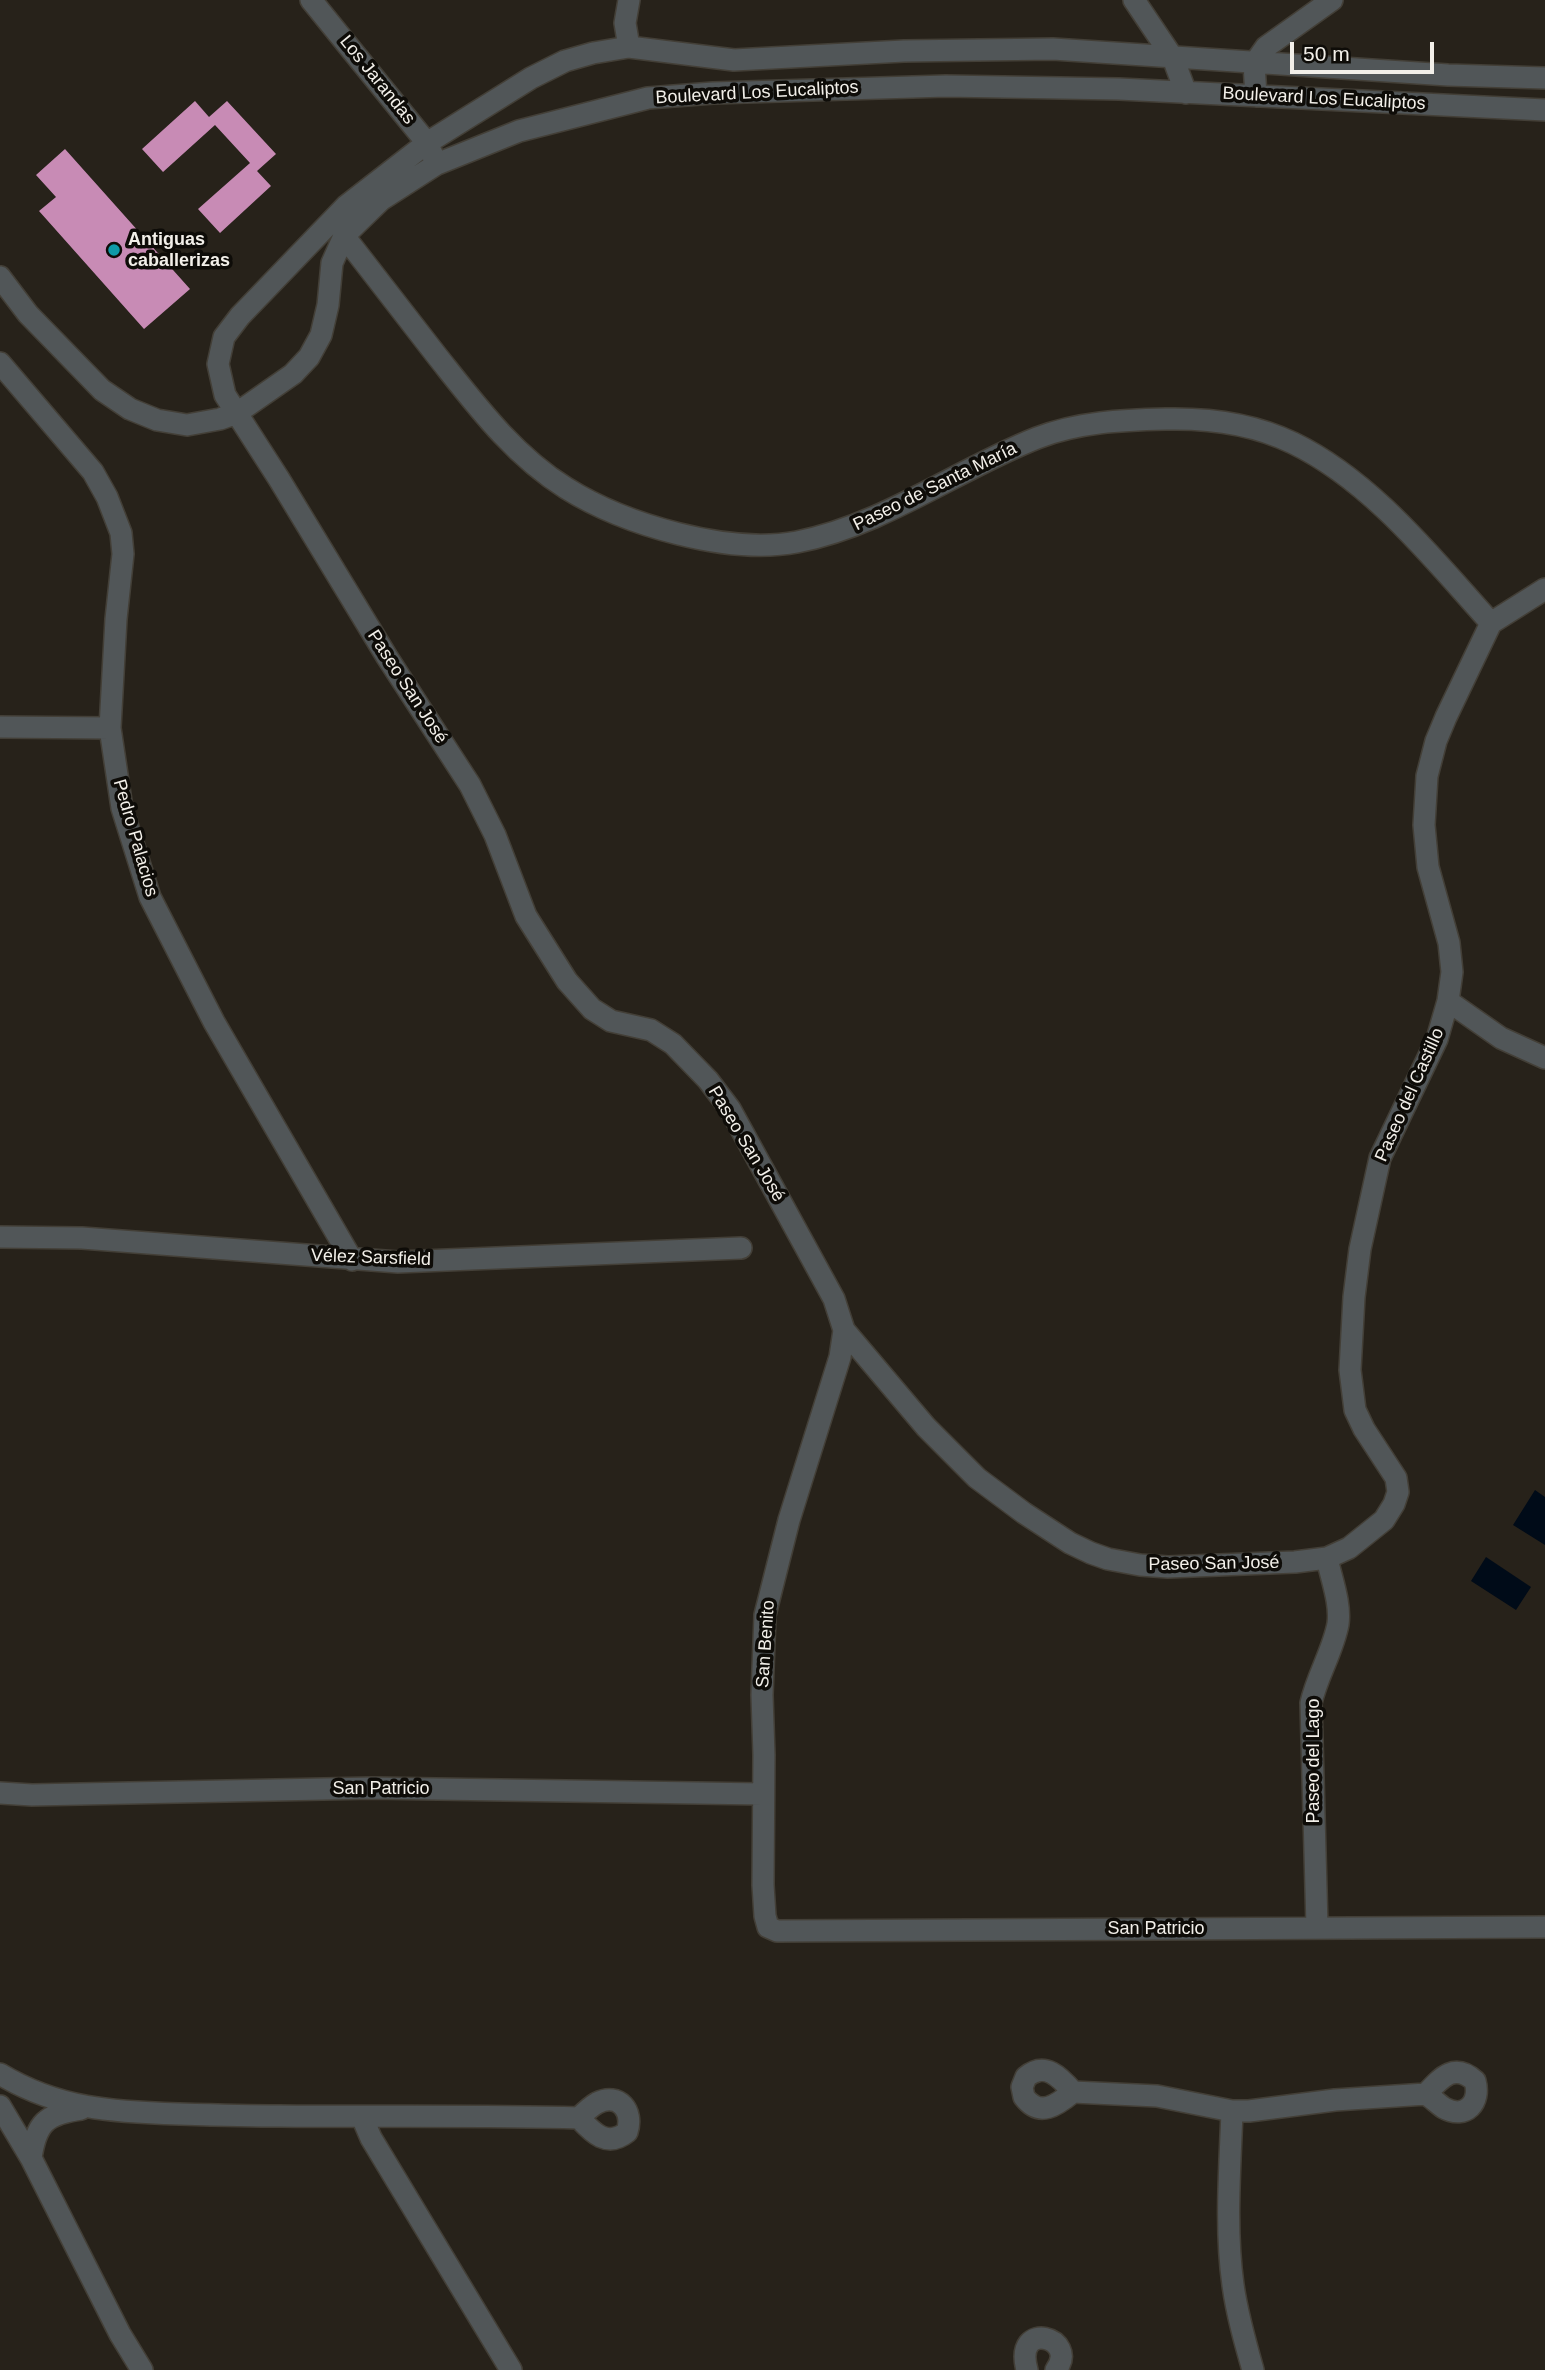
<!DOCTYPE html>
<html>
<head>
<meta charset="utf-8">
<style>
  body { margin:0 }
  #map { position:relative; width:1545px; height:2370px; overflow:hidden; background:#27221a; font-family:Arial,sans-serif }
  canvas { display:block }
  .scale { position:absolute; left:1290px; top:42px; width:144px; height:32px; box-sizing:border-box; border:4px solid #f2efe9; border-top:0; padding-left:9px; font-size:21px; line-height:24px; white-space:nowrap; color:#f2efe9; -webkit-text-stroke:5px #0e0c08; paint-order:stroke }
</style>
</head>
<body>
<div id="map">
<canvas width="1545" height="2370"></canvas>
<div class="scale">50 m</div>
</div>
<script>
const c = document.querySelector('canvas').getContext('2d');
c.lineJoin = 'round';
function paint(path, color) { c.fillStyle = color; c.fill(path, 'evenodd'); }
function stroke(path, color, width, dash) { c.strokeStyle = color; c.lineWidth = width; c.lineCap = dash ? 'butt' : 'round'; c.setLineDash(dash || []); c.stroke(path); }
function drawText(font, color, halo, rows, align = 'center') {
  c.font = font + ' Arial,sans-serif'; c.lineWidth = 7; c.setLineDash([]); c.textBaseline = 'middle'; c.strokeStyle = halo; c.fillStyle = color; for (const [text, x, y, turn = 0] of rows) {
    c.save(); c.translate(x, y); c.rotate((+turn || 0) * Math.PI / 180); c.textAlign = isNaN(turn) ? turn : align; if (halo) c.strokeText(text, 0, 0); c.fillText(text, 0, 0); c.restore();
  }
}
const water = new Path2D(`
  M 1535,1490 L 1545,1497 L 1545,1545 L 1513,1525 Z
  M 1486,1557 L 1531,1587 L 1516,1610 L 1471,1581 Z`);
const building = new Path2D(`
  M 195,101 L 209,117 L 227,101 L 276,154 L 257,171 L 271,186 L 220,233 L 198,209 L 250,163 L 215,125 L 163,172 L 142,149 Z
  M 65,149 L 190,289 L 144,329 L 39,211 L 56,197 L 36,175 Z`);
const minor = new Path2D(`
  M 311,0 L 427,143 L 433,156
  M 1134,0 L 1173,58 L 1186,93
  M 629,47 L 625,23 L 629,0
  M 1545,78 L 1448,75 L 1053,49 L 904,51 L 734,60 L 629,47 L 593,53 L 565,61 L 531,78 L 427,143 L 346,206 L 240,316 L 224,337 L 218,364 L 225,395 L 279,479 L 387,657 L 470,785 L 495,835 L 526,916 L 567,981 L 592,1009 L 611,1021 L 651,1030 L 673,1044 L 708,1080 L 730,1109 L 834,1299 L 844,1330 L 926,1427 L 977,1478 L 1024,1513 L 1070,1543 L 1091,1553 L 1108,1559 L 1140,1565 L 1168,1567 L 1295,1562 L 1327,1558 L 1349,1548 L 1384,1520 L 1394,1504 L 1398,1492 L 1396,1478 L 1364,1429 L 1355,1410 L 1350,1370 L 1354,1297 L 1360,1249 L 1380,1158 L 1437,1039 L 1448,1001 L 1452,972 L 1449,943 L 1428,867 L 1424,825 L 1427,776 L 1436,741 L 1446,717 L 1491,623 L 1545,589
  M 1256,96 L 1254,64 L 1266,47 L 1332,0
  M 344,236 C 375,276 406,316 437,356 C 476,405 513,455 566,488 C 625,525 729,555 797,542 C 884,525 956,470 1037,438 C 1078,422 1122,420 1166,419 C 1209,418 1254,424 1293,443 C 1372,481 1433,559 1491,623
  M 0,277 L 28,314 L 102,390 L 130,409 L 157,420 L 187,425 L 220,419 L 237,413 L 293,374 L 309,357 L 321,335 L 328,305 L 332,263 L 344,236 L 381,200 L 437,164 L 519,131 L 648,98 L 713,93 L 946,86 L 1119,89 L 1545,110
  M 0,363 L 93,472 L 107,497 L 121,533 L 123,554 L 116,619 L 110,728 L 122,808 L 150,897 L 214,1022 L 352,1260
  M 0,727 L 110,728
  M 1448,1001 L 1501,1038 L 1545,1058
  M 0,1237 L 82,1238 L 398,1262 L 741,1248
  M 844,1330 L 840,1357 L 789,1520 L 765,1615 L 762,1695 L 764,1755 L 763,1885 L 765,1916 L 768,1927 L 777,1931 L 1545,1927
  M 0,1793 L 32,1795 L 372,1788 L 762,1794
  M 1317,1927 L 1311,1703 C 1317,1676 1333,1651 1338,1624 C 1341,1603 1331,1578 1327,1558
  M 0,2074 C 58,2109 113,2112 179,2114 C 213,2115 247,2116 280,2116 C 380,2117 479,2115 579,2118 C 584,2113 590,2107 597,2103 C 619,2092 634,2111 627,2132 C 607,2148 593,2133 579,2118
  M 1073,2092 C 1060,2077 1045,2061 1026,2077 L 1022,2087 L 1024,2097 C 1040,2118 1057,2105 1073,2092 L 1157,2096 L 1232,2111 L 1249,2111 L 1335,2100 L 1426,2094 C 1432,2098 1438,2104 1444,2108 C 1466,2120 1481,2102 1475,2081 C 1454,2062 1441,2078 1426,2094
  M 0,2106 L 31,2158 L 120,2334 L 142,2370
  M 1232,2111 C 1230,2168 1225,2228 1233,2285 C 1237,2314 1245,2342 1253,2370
  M 362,2117 L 371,2138 L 511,2370
  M 31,2158 C 36,2123 46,2114 81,2109
  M 1027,2370 C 1013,2318 1080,2338 1056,2370`);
const markers = [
  [114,250,7,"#0f9aa8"]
];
const streetNames = [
  ["Los Jarandas",377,80,51],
  ["Boulevard Los Eucaliptos",757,93,-3],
  ["Boulevard Los Eucaliptos",1324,99,3],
  ["Paseo de Santa María",935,487,-26],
  ["Paseo San José",407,687,57],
  ["Pedro Palacios",135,838,74],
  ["Paseo del Castillo",1410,1095,-66],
  ["Paseo San José",746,1144,59],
  ["Vélez Sarsfield",371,1258,2],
  ["Paseo San José",1214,1564,-1],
  ["San Benito",766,1644,-86],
  ["Paseo del Lago",1314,1761,-90],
  ["San Patricio",381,1789],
  ["San Patricio",1156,1929]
];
const poiNames = [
  ["Antiguas",128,240],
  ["caballerizas",128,261]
];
paint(water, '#000b18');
paint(building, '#c88bb5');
stroke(minor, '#433f37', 24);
stroke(minor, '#515658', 21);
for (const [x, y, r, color] of markers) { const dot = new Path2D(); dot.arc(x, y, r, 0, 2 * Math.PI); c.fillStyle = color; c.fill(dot); stroke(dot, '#0e0c08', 2.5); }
drawText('18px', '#f2efe9', '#0e0c08', streetNames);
drawText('bold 18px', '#f2efe9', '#0e0c08', poiNames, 'left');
</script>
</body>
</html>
